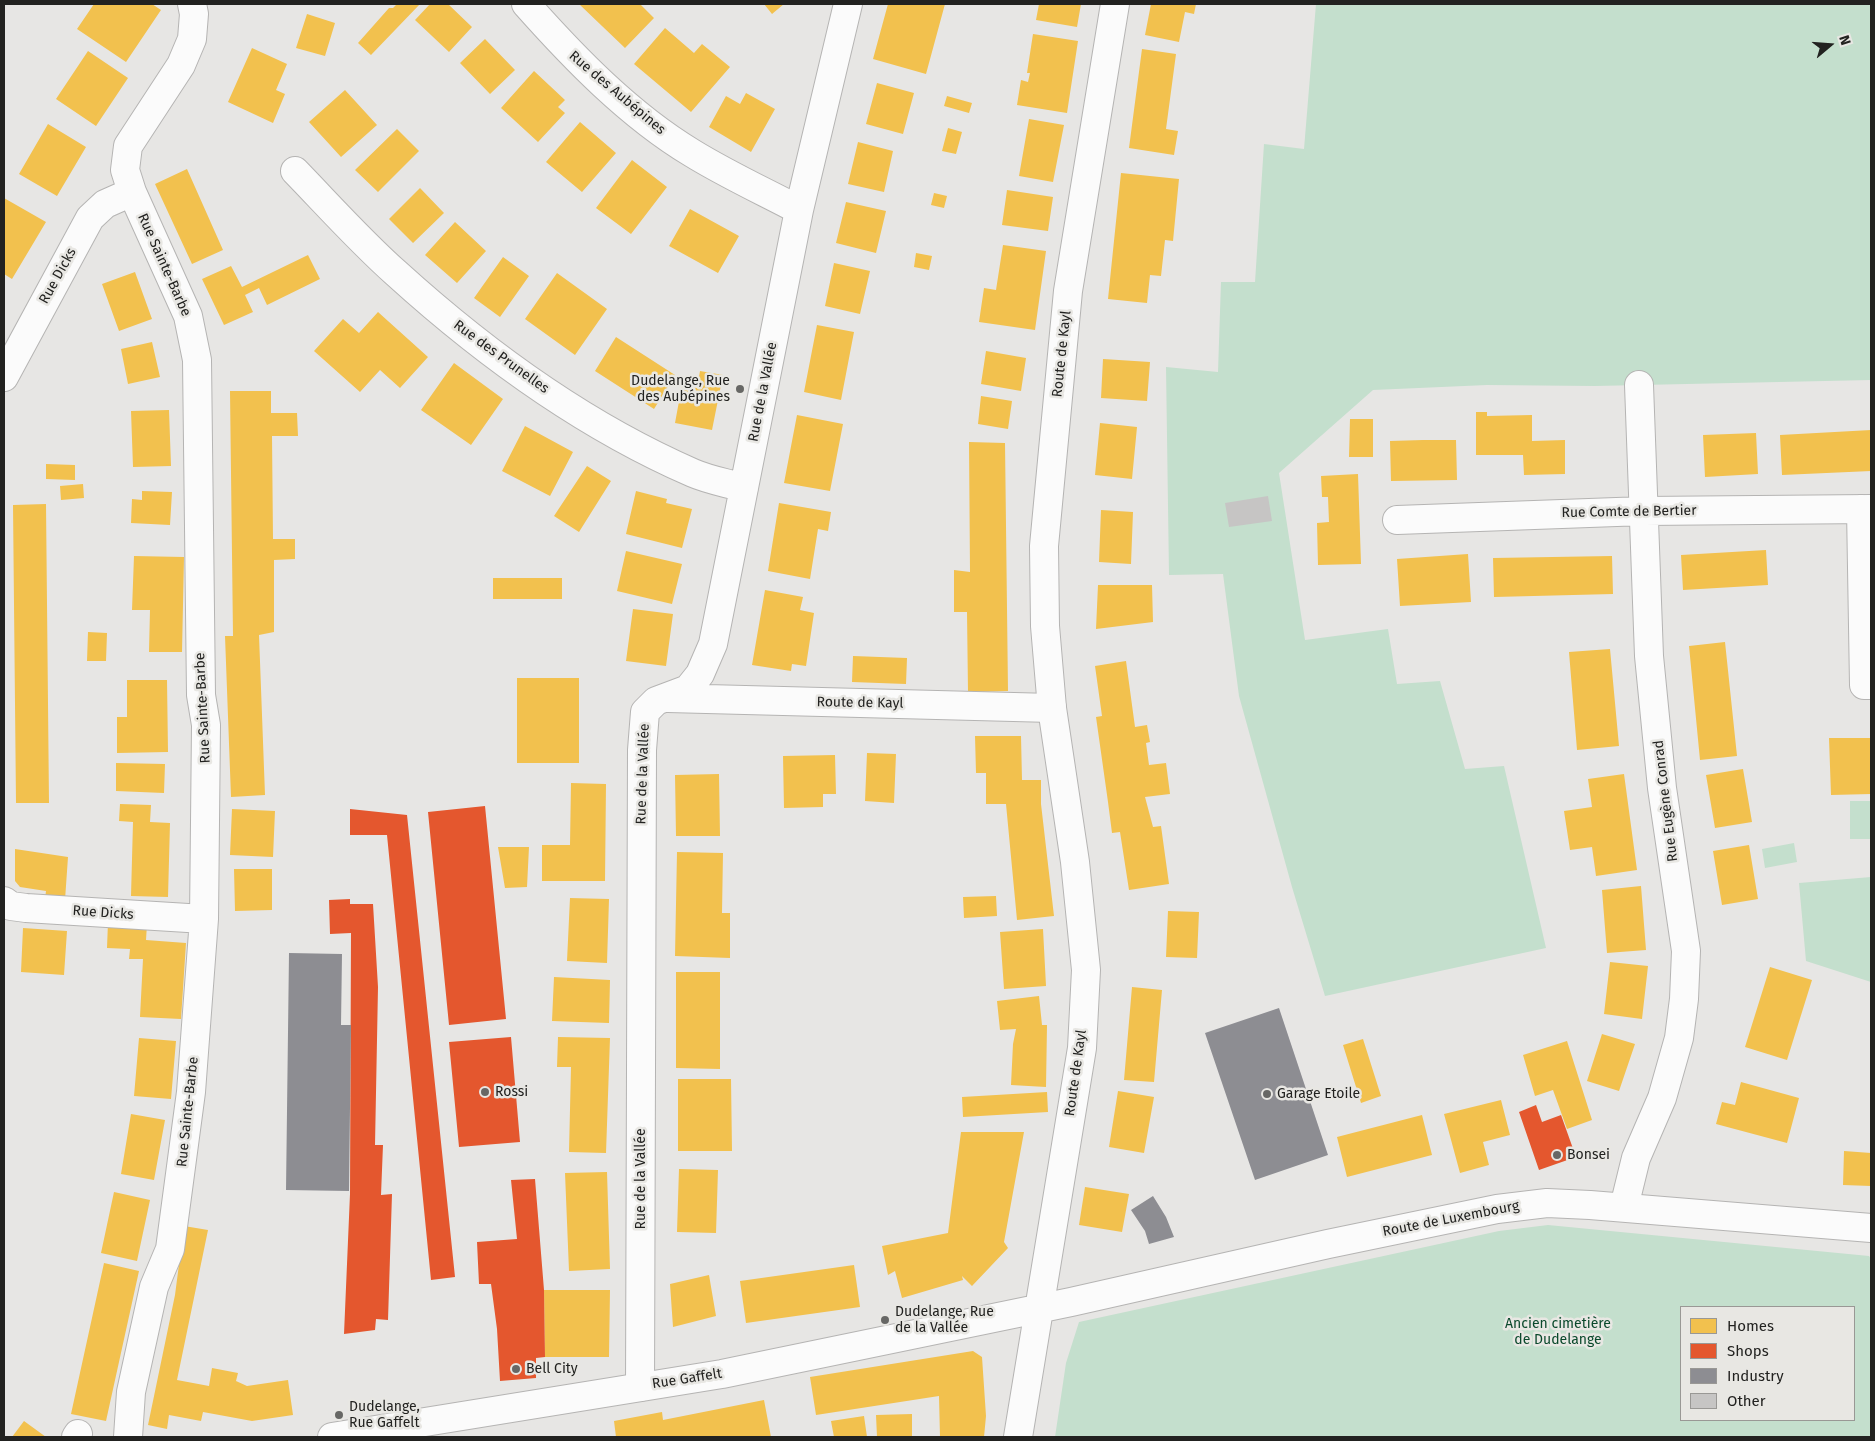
<!DOCTYPE html>
<html>
<head>
<meta charset="utf-8">
<style>
  body { margin:0 }
  #map { position:relative; width:1875px; height:1441px; overflow:hidden; background:#e7e6e4; font-family:"Fira Sans",sans-serif }
  canvas { display:block }
  .frame { position:absolute; inset:0; border:5px solid #222220; pointer-events:none }
  .legend { position:absolute; left:1680px; top:1306px; width:175px; height:115px; box-sizing:border-box; background:#e8e7e3; border:1px solid #999895; margin:0; padding:6px 9px; list-style:none; font-size:15px; color:#222220 }
  .legend li { display:flex; align-items:center; gap:10px; height:25px }
  .legend b { width:25px; border:1px solid #999895 }
  .north { position:absolute; left:1805px; top:20px; width:50px; height:50px; -webkit-text-stroke:4px #e8e7e3; paint-order:stroke; rotate:72deg; font-size:14px; font-weight:700; line-height:20px; text-align:center; color:#222220 }
  .north::after { content:''; display:block; margin:auto; width:18px; height:22px; background:#222220; clip-path:polygon(50% 0,100% 100%,50% 72%,0 100%) }
</style>
</head>
<body>
<div id="map">
<canvas width="1875" height="1441"></canvas>
<div class="frame"></div>
<ul class="legend">
<li><b style="height:14px;background:#f2c14e"></b>Homes</li>
<li><b style="height:14px;background:#e4572e"></b>Shops</li>
<li><b style="height:14px;background:#8d8d92"></b>Industry</li>
<li><b style="height:14px;background:#c6c5c4"></b>Other</li>
</ul>
<div class="north">N</div>
</div>
<script>
const c = document.querySelector('canvas').getContext('2d');
c.lineJoin = 'round';
function paint(path, color) { c.fillStyle = color; c.fill(path, 'evenodd'); }
function stroke(path, color, width, dash) { c.strokeStyle = color; c.lineWidth = width; c.lineCap = dash ? 'butt' : 'round'; c.setLineDash(dash || []); c.stroke(path); }
function drawText(font, color, halo, rows, align = 'center') {
  c.font = font + ' "Fira Sans",sans-serif'; c.lineWidth = 5; c.setLineDash([]); c.textBaseline = 'middle'; c.strokeStyle = halo; c.fillStyle = color; for (const [text, x, y, turn = 0] of rows) {
    c.save(); c.translate(x, y); c.rotate((+turn || 0) * Math.PI / 180); c.textAlign = isNaN(turn) ? turn : align; if (halo) c.strokeText(text, 0, 0); c.fillText(text, 0, 0); c.restore();
  }
}
const green = new Path2D(`
  M 1316,4 L 1871,4 L 1871,380 L 1595,386 L 1487,385 L 1373,390 L 1279,473 L 1305,640 L 1388,629 L 1397,684 L 1440,681 L 1465,769 L 1504,766 L 1546,948 L 1325,996 L 1292,887 L 1239,696 L 1223,574 L 1169,575 L 1166,367 L 1218,372 L 1221,282 L 1255,282 L 1264,144 L 1304,149 Z
  M 1850,801 L 1871,801 L 1871,839 L 1850,839 Z
  M 1794,843 L 1797,862 L 1765,868 L 1762,849 Z
  M 1871,877 L 1871,982 L 1806,961 L 1799,883 Z
  M 1548,1225 L 1869,1256 L 1871,1259 L 1871,1437 L 1055,1437 L 1066,1363 L 1079,1322 L 1499,1231 ZM 1681,1307 L 1854,1307 L 1854,1420 L 1681,1420 Z`);
const homes = new Path2D(`
  M 94,4 L 152,4 L 161,10 L 126,62 L 77,29 Z
  M 397,4 L 420,4 L 371,55 L 358,43 L 389,8 L 393,8 Z
  M 430,4 L 448,4 L 472,27 L 449,52 L 415,20 Z
  M 579,4 L 640,4 L 654,18 L 625,48 Z
  M 764,4 L 784,4 L 772,14 Z
  M 888,4 L 945,4 L 926,74 L 873,59 Z
  M 1039,4 L 1081,4 L 1077,27 L 1036,20 Z
  M 1151,4 L 1196,4 L 1194,14 L 1185,12 L 1179,42 L 1145,35 Z
  M 307,14 L 335,23 L 325,56 L 296,48 Z
  M 665,28 L 694,53 L 702,44 L 730,67 L 691,112 L 634,64 Z
  M 1033,34 L 1078,41 L 1067,113 L 1017,105 L 1021,80 L 1028,82 L 1030,73 L 1027,73 Z
  M 485,39 L 515,70 L 490,94 L 460,63 Z
  M 252,48 L 287,64 L 276,90 L 285,94 L 273,123 L 228,102 Z
  M 1142,49 L 1176,54 L 1166,129 L 1178,131 L 1174,155 L 1129,148 Z
  M 88,51 L 128,78 L 96,126 L 56,99 Z
  M 534,71 L 565,100 L 558,107 L 565,113 L 538,142 L 501,108 Z
  M 877,83 L 914,93 L 903,134 L 866,124 Z
  M 345,90 L 377,125 L 341,157 L 309,122 Z
  M 746,93 L 775,109 L 751,152 L 709,127 L 726,96 L 740,104 Z
  M 947,96 L 972,103 L 969,113 L 944,106 Z
  M 1029,119 L 1064,125 L 1053,182 L 1019,176 Z
  M 580,122 L 616,153 L 582,192 L 546,162 Z
  M 48,124 L 86,147 L 57,196 L 19,174 Z
  M 948,128 L 962,132 L 956,154 L 942,151 Z
  M 397,129 L 419,151 L 378,192 L 355,170 Z
  M 858,142 L 893,151 L 884,192 L 848,184 Z
  M 632,160 L 667,187 L 631,234 L 596,208 Z
  M 187,169 L 223,250 L 192,264 L 155,184 Z
  M 1121,173 L 1179,179 L 1173,241 L 1165,240 L 1161,276 L 1150,275 L 1147,303 L 1108,299 Z
  M 420,188 L 444,213 L 413,243 L 389,219 Z
  M 1007,190 L 1053,197 L 1048,231 L 1002,225 Z
  M 934,193 L 947,196 L 944,208 L 931,205 Z
  M 4,198 L 46,222 L 12,279 L 4,274 Z
  M 846,202 L 886,211 L 876,253 L 836,243 Z
  M 690,209 L 739,236 L 718,273 L 669,246 Z
  M 455,222 L 486,251 L 457,283 L 425,255 Z
  M 1003,245 L 1046,251 L 1035,330 L 979,322 L 984,288 L 996,290 Z
  M 916,253 L 932,256 L 929,270 L 914,267 Z
  M 308,255 L 320,279 L 267,305 L 259,288 L 245,295 L 253,312 L 224,325 L 202,279 L 231,266 L 242,287 Z
  M 503,257 L 529,276 L 500,317 L 474,298 Z
  M 834,263 L 870,271 L 860,314 L 825,306 Z
  M 135,272 L 152,319 L 119,331 L 102,284 Z
  M 557,273 L 607,309 L 575,355 L 525,319 Z
  M 378,312 L 428,357 L 400,388 L 380,370 L 360,392 L 314,351 L 343,319 L 359,333 Z
  M 817,325 L 854,332 L 841,400 L 804,392 Z
  M 616,337 L 675,375 L 654,409 L 595,371 Z
  M 152,342 L 160,377 L 128,384 L 121,349 Z
  M 986,351 L 1026,358 L 1021,391 L 981,384 Z
  M 1103,359 L 1150,362 L 1147,401 L 1101,398 Z
  M 454,363 L 503,399 L 471,445 L 421,410 Z
  M 700,371 L 723,375 L 712,430 L 675,423 L 682,385 L 697,388 Z
  M 230,391 L 271,391 L 271,413 L 297,413 L 298,436 L 272,436 L 273,539 L 295,539 L 295,559 L 274,560 L 274,632 L 259,635 L 265,795 L 231,797 L 225,636 L 233,636 Z
  M 981,396 L 1012,401 L 1008,429 L 978,424 Z
  M 169,410 L 171,466 L 133,467 L 131,411 Z
  M 1476,412 L 1487,412 L 1487,416 L 1532,415 L 1532,441 L 1565,440 L 1565,474 L 1524,475 L 1523,455 L 1476,455 Z
  M 797,415 L 843,424 L 830,491 L 784,483 Z
  M 1350,419 L 1373,419 L 1373,457 L 1349,457 Z
  M 1100,423 L 1137,427 L 1132,479 L 1095,475 Z
  M 525,426 L 573,452 L 550,496 L 502,471 Z
  M 1871,430 L 1871,471 L 1782,475 L 1780,435 Z
  M 1756,433 L 1758,474 L 1705,477 L 1703,435 Z
  M 1423,440 L 1456,440 L 1457,480 L 1391,481 L 1390,441 Z
  M 969,442 L 1005,443 L 1008,691 L 968,692 L 967,612 L 954,612 L 954,570 L 970,572 Z
  M 46,464 L 75,465 L 75,480 L 46,479 Z
  M 587,466 L 611,481 L 579,532 L 554,516 Z
  M 1358,474 L 1361,564 L 1318,565 L 1317,523 L 1329,522 L 1328,497 L 1322,497 L 1321,476 Z
  M 83,484 L 84,498 L 61,500 L 60,486 Z
  M 142,491 L 172,492 L 170,525 L 131,523 L 132,499 L 142,500 Z
  M 636,491 L 667,499 L 666,503 L 692,509 L 682,548 L 626,534 Z
  M 779,503 L 831,512 L 828,531 L 818,529 L 810,579 L 768,571 Z
  M 46,504 L 49,803 L 16,803 L 13,505 Z
  M 1101,510 L 1133,512 L 1131,564 L 1099,562 Z
  M 1766,550 L 1768,585 L 1683,590 L 1681,555 Z
  M 626,551 L 682,564 L 672,604 L 617,591 Z
  M 1468,554 L 1471,602 L 1400,606 L 1397,559 Z
  M 134,556 L 184,557 L 182,652 L 149,652 L 150,610 L 132,610 Z
  M 1612,556 L 1613,594 L 1494,597 L 1493,558 Z
  M 493,578 L 562,578 L 562,599 L 493,599 Z
  M 1098,585 L 1152,585 L 1153,622 L 1096,629 Z
  M 765,590 L 803,597 L 800,610 L 814,613 L 806,666 L 792,664 L 791,671 L 752,665 Z
  M 633,609 L 673,614 L 666,666 L 626,661 Z
  M 88,632 L 107,633 L 106,661 L 87,661 Z
  M 1725,642 L 1737,756 L 1700,760 L 1689,646 Z
  M 1610,649 L 1619,746 L 1577,750 L 1569,652 Z
  M 853,656 L 907,658 L 906,684 L 852,682 Z
  M 1126,661 L 1135,727 L 1147,725 L 1150,742 L 1146,743 L 1149,765 L 1166,763 L 1170,794 L 1145,797 L 1153,827 L 1161,826 L 1169,884 L 1129,890 L 1120,832 L 1112,833 L 1108,802 L 1096,717 L 1102,716 L 1095,666 Z
  M 517,678 L 579,678 L 579,763 L 517,763 Z
  M 127,680 L 167,680 L 168,752 L 117,753 L 117,717 L 127,717 Z
  M 975,736 L 1021,736 L 1022,780 L 1041,780 L 1041,804 L 1054,916 L 1017,920 L 1006,804 L 986,804 L 986,773 L 976,773 Z
  M 1829,738 L 1871,738 L 1871,794 L 1831,795 Z
  M 867,753 L 896,754 L 894,803 L 865,801 Z
  M 835,755 L 836,794 L 823,794 L 823,807 L 784,808 L 783,756 Z
  M 116,763 L 165,764 L 164,793 L 116,791 Z
  M 1743,769 L 1752,822 L 1715,828 L 1706,775 Z
  M 719,774 L 720,836 L 676,836 L 675,775 Z
  M 1624,774 L 1637,870 L 1596,876 L 1592,847 L 1570,850 L 1564,811 L 1592,807 L 1588,779 Z
  M 571,783 L 606,784 L 605,881 L 542,881 L 542,845 L 570,845 Z
  M 120,804 L 151,805 L 150,822 L 170,823 L 168,897 L 131,896 L 133,822 L 119,821 Z
  M 232,809 L 275,811 L 273,857 L 230,855 Z
  M 1749,845 L 1758,899 L 1722,905 L 1713,851 Z
  M 498,847 L 529,847 L 527,887 L 505,888 Z
  M 15,849 L 68,857 L 65,900 L 45,899 L 46,891 L 20,887 L 15,881 Z
  M 677,852 L 723,853 L 722,913 L 730,913 L 730,958 L 675,956 Z
  M 234,869 L 272,869 L 272,910 L 235,911 Z
  M 1641,886 L 1646,950 L 1607,953 L 1602,890 Z
  M 996,896 L 997,916 L 964,918 L 963,897 Z
  M 570,898 L 609,899 L 607,963 L 567,961 Z
  M 1168,911 L 1199,912 L 1197,958 L 1166,957 Z
  M 108,922 L 147,924 L 146,940 L 186,943 L 181,1019 L 140,1017 L 143,959 L 129,959 L 130,949 L 107,948 Z
  M 23,928 L 67,931 L 64,975 L 21,972 Z
  M 1043,929 L 1046,986 L 1004,989 L 1000,932 Z
  M 1610,962 L 1648,966 L 1642,1019 L 1604,1014 Z
  M 1770,967 L 1812,980 L 1787,1060 L 1745,1047 Z
  M 676,972 L 720,972 L 720,1069 L 676,1068 Z
  M 554,977 L 610,980 L 609,1023 L 552,1021 Z
  M 1132,987 L 1162,990 L 1154,1082 L 1124,1080 Z
  M 1039,996 L 1042,1025 L 1047,1025 L 1046,1087 L 1011,1085 L 1013,1044 L 1016,1029 L 1000,1030 L 997,1001 Z
  M 1602,1034 L 1635,1044 L 1619,1091 L 1587,1081 Z
  M 558,1037 L 610,1038 L 606,1153 L 569,1152 L 571,1067 L 557,1067 Z
  M 139,1038 L 176,1041 L 171,1099 L 134,1096 Z
  M 1363,1039 L 1381,1096 L 1361,1103 L 1343,1045 Z
  M 1567,1041 L 1592,1120 L 1567,1129 L 1553,1090 L 1535,1096 L 1523,1055 Z
  M 678,1079 L 731,1079 L 732,1151 L 678,1151 Z
  M 1741,1082 L 1799,1098 L 1787,1143 L 1716,1124 L 1722,1102 L 1735,1105 Z
  M 1118,1091 L 1154,1097 L 1144,1153 L 1109,1147 Z
  M 1047,1092 L 1048,1112 L 963,1117 L 962,1097 Z
  M 1501,1100 L 1510,1135 L 1483,1142 L 1489,1165 L 1460,1173 L 1444,1114 Z
  M 131,1114 L 165,1120 L 154,1180 L 121,1174 Z
  M 1422,1115 L 1432,1155 L 1347,1177 L 1337,1137 Z
  M 961,1132 L 1024,1132 L 1004,1242 L 1008,1248 L 972,1286 L 962,1276 L 963,1280 L 902,1298 L 895,1271 L 888,1275 L 882,1246 L 948,1233 Z
  M 1844,1151 L 1871,1153 L 1871,1186 L 1843,1185 Z
  M 679,1169 L 718,1170 L 716,1233 L 677,1232 Z
  M 607,1172 L 610,1269 L 569,1271 L 565,1173 Z
  M 1085,1187 L 1129,1194 L 1122,1232 L 1079,1225 Z
  M 114,1192 L 150,1200 L 137,1261 L 101,1253 Z
  M 184,1226 L 208,1230 L 177,1380 L 209,1386 L 212,1368 L 238,1373 L 236,1381 L 247,1386 L 288,1380 L 293,1415 L 252,1421 L 203,1412 L 201,1421 L 169,1415 L 167,1429 L 148,1425 L 175,1295 Z
  M 104,1263 L 139,1271 L 106,1421 L 71,1414 Z
  M 854,1265 L 860,1307 L 746,1323 L 740,1281 Z
  M 709,1275 L 716,1316 L 673,1327 L 670,1284 Z
  M 544,1290 L 610,1290 L 609,1357 L 545,1357 Z
  M 973,1351 L 982,1357 L 986,1416 L 984,1437 L 940,1437 L 939,1396 L 816,1415 L 810,1377 Z
  M 764,1400 L 771,1437 L 616,1437 L 614,1421 L 662,1412 L 663,1420 Z
  M 912,1414 L 912,1437 L 877,1437 L 876,1415 Z
  M 864,1416 L 867,1437 L 834,1437 L 831,1421 Z
  M 24,1421 L 46,1437 L 12,1437 Z`);
const shops = new Path2D(`
  M 485,806 L 506,1019 L 449,1025 L 428,812 Z
  M 350,809 L 407,815 L 455,1277 L 431,1280 L 387,835 L 350,835 Z
  M 350,899 L 350,904 L 373,904 L 378,987 L 375,1145 L 383,1145 L 381,1195 L 392,1194 L 388,1320 L 376,1319 L 375,1330 L 344,1334 L 350,1194 L 351,933 L 330,934 L 329,900 Z
  M 511,1037 L 520,1142 L 459,1147 L 449,1042 Z
  M 1536,1105 L 1542,1122 L 1561,1115 L 1576,1157 L 1539,1170 L 1519,1112 Z
  M 535,1179 L 544,1290 L 545,1357 L 536,1358 L 536,1378 L 500,1381 L 497,1329 L 491,1284 L 479,1284 L 477,1242 L 517,1239 L 511,1180 Z`);
const industry = new Path2D(`
  M 289,953 L 342,954 L 341,1025 L 351,1025 L 349,1191 L 286,1190 Z
  M 1279,1008 L 1328,1155 L 1255,1180 L 1205,1033 Z
  M 1153,1196 L 1166,1217 L 1174,1237 L 1149,1244 L 1145,1231 L 1131,1210 Z`);
const building = new Path2D(`
  M 1268,496 L 1272,521 L 1229,527 L 1225,503 Z`);
const minor = new Path2D(`
  M 526,4 C 574,58 629,115 692,153 C 726,174 763,191 799,210
  M 295,171 C 328,205 361,242 396,273 C 483,352 585,426 693,473 C 709,480 727,483 744,488
  M 4,377 L 90,218 L 105,204 L 132,192
  M 1861,509 L 1864,685 L 1871,685
  M 1397,520 L 1644,511 L 1871,509
  M 668,698 L 1052,708
  M 4,901 L 11,906 L 26,908 L 204,919
  M 1624,1207 L 1636,1158 L 1662,1098 L 1679,1038 L 1684,999 L 1686,951 L 1662,788 L 1649,656 L 1639,385
  M 640,1387 L 642,750 L 645,712 L 656,701 L 688,689 L 700,674 L 713,644 L 799,210 L 848,4
  M 76,1437 L 78,1434
  M 128,1437 L 131,1392 L 154,1287 L 170,1249 L 191,1092 L 204,919 L 206,725 L 201,695 L 197,360 L 188,316 L 132,192 L 125,170 L 128,146 L 181,65 L 192,39 L 194,14 L 192,4`);
const major = new Path2D(`
  M 332,1437 L 722,1374 L 1071,1302 L 1328,1244 L 1497,1209 L 1547,1203 L 1590,1205 L 1871,1228
  M 1018,1437 L 1082,1048 L 1086,970 L 1075,862 L 1052,708 L 1045,626 L 1044,546 L 1068,291 L 1115,4`);
const markers = [
  [740,389,5,"#676765"],
  [485,1092,5,"#676765"],
  [1267,1094,5,"#676765"],
  [1557,1155,5,"#676765"],
  [885,1320,5,"#676765"],
  [516,1369,5,"#676765"],
  [339,1415,5,"#676765"]
];
const streetNames = [
  ["Rue des Aubépines",617,93,40],
  ["Rue Sainte-Barbe",164,265,66],
  ["Rue Dicks",58,276,-61],
  ["Route de Kayl",1062,354,-84],
  ["Rue des Prunelles",501,357,36],
  ["Rue de la Vallée",763,392,-79],
  ["Rue Comte de Bertier",1629,512,-1],
  ["Route de Kayl",860,703,1],
  ["Rue Sainte-Barbe",203,708,-93],
  ["Rue de la Vallée",643,774,-88],
  ["Rue Eugène Conrad",1666,801,-97],
  ["Rue Dicks",103,913,4],
  ["Route de Kayl",1076,1073,-82],
  ["Rue Sainte-Barbe",188,1112,-84],
  ["Rue de la Vallée",641,1179,-90],
  ["Route de Luxembourg",1451,1219,-11],
  ["Rue Gaffelt",687,1379,-9]
];
const poiNames = [
  ["Dudelange, Rue",730,381,"right"],
  ["des Aubépines",730,397,"right"],
  ["Rossi",495,1092],
  ["Garage Etoile",1277,1094],
  ["Bonsei",1567,1155],
  ["Dudelange, Rue",895,1312],
  ["de la Vallée",895,1328],
  ["Bell City",526,1369],
  ["Dudelange,",349,1407],
  ["Rue Gaffelt",349,1423]
];
const parkNames = [
  ["Ancien cimetière",1558,1324],
  ["de Dudelange",1558,1340]
];
paint(green, '#c4dfcd');
paint(homes, '#f2c14e');
paint(shops, '#e4572e');
paint(industry, '#8d8d92');
paint(building, '#c6c5c4');
stroke(minor, '#b5b4b3', 30);
stroke(major, '#b5b4b3', 30);
stroke(minor, '#fbfbfb', 28);
stroke(major, '#fbfbfb', 28);
for (const [x, y, r, color] of markers) { const dot = new Path2D(); dot.arc(x, y, r, 0, 2 * Math.PI); c.fillStyle = color; c.fill(dot); stroke(dot, '#e8e7e3', 2); }
drawText('14px', '#222220', '#e8e7e3', streetNames);
drawText('14px', '#222220', '#e8e7e3', poiNames, 'left');
drawText('14px', '#0a492c', '#e8e7e3', parkNames);
</script>
</body>
</html>
